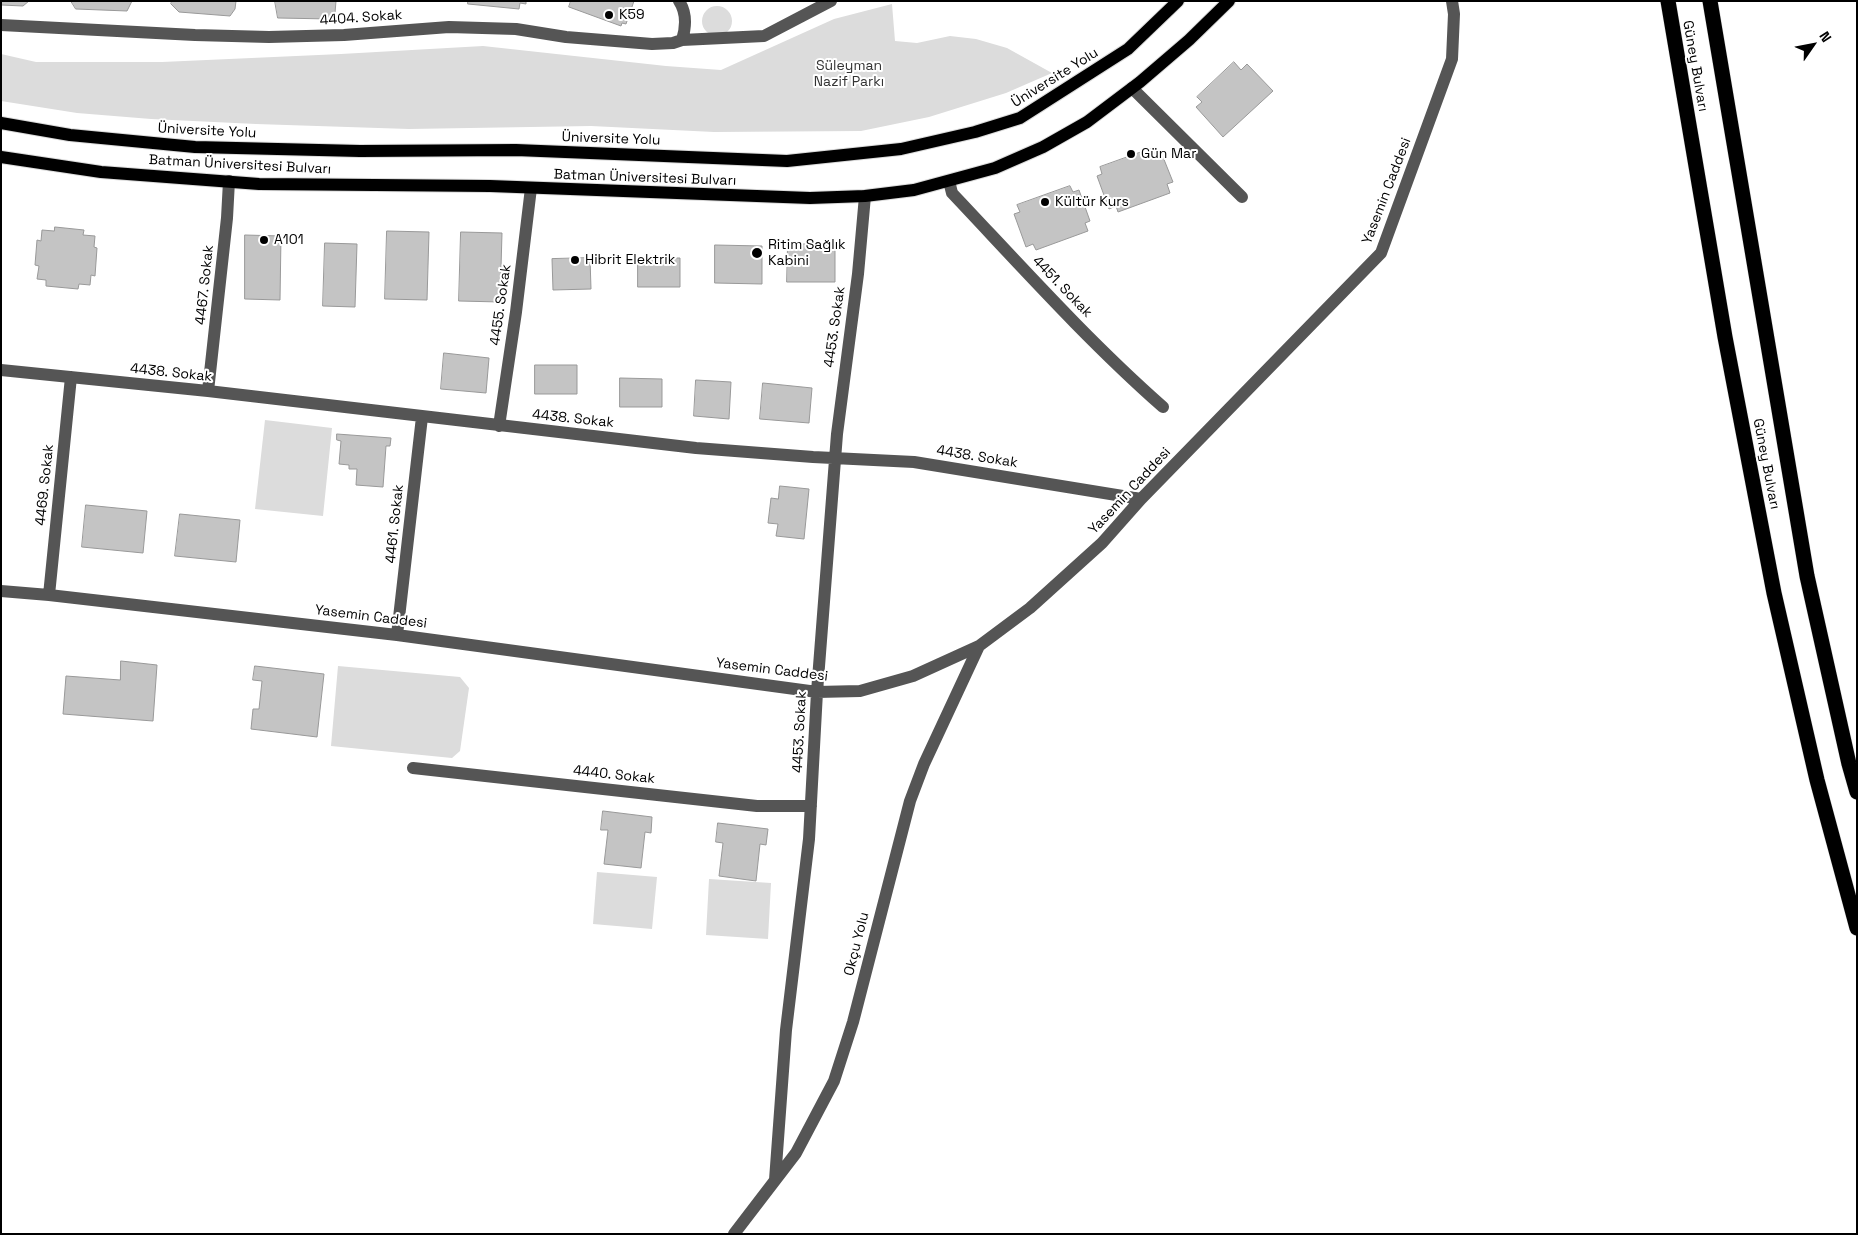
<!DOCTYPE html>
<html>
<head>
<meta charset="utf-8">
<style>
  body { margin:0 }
  #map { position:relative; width:1858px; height:1235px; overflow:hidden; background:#fff; font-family:"Space Grotesk",sans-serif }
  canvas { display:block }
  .frame { position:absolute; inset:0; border:2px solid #000; pointer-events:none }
  .north { position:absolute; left:1788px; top:20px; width:50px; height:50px; -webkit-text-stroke:4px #fff; paint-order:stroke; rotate:57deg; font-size:14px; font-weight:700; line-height:20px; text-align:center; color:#000 }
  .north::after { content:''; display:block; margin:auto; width:18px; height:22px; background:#000; clip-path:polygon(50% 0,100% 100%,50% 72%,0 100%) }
</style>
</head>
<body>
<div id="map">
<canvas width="1858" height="1235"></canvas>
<div class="frame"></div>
<div class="north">N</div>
</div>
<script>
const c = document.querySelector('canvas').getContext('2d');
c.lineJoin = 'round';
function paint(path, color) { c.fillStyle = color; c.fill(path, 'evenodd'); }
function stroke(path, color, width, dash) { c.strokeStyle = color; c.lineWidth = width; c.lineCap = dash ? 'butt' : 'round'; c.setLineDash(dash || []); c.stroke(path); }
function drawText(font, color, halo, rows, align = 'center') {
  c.font = font + ' "Space Grotesk",sans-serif'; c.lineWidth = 4; c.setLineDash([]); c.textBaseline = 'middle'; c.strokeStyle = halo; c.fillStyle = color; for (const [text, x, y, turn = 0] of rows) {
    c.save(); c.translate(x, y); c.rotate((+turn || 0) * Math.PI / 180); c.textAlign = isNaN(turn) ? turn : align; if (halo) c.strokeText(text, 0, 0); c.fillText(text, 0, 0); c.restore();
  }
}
const green = new Path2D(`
  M 892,4 L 895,41 L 917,43 L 950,36 L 976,39 L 1007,48 L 1052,73 L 1006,93 L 929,117 L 861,131 L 714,132 L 591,126 L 409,129 L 256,124 L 151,119 L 77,113 L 1,101 L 1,54 L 36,62 L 162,62 L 341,54 L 483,46 L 666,66 L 721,70 L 834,19 Z
  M702 21a15 15 0 1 1 30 0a15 15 0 1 1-30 0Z
  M 265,420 L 332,428 L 323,516 L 255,509 Z
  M 338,666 L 460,677 L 469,688 L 460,751 L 452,758 L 331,746 Z
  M 597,872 L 657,877 L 652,929 L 593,924 Z
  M 709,879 L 771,883 L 768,939 L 706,935 Z`);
const building = new Path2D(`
  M 1,1 L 29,1 L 23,6 L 1,5 Z
  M 71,1 L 132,1 L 127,11 L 76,9 Z
  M 172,1 L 236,1 L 235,9 L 230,16 L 179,12 L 171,4 Z
  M 275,1 L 336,1 L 335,13 L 330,19 L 278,18 Z
  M 468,1 L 526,1 L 526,4 L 520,3 L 519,9 L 468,4 Z
  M 571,1 L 634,1 L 626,24 L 622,23 L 621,26 L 569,7 Z
  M 1234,62 L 1241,70 L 1247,64 L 1273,91 L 1223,137 L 1196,107 L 1202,102 L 1197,97 Z
  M 1153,148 L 1155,154 L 1161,152 L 1173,182 L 1167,184 L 1170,193 L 1118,212 L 1116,206 L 1109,209 L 1097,176 L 1102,174 L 1100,167 Z
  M 1070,186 L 1073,192 L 1079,190 L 1090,221 L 1085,223 L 1088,231 L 1036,250 L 1033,244 L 1026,247 L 1014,214 L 1020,212 L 1017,205 Z
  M 55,227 L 84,230 L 83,235 L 95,236 L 94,247 L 97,248 L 95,276 L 91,275 L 90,285 L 79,284 L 78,289 L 46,286 L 46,280 L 37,279 L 39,266 L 35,265 L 37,240 L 41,241 L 42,230 L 54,231 Z
  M 387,231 L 429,232 L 427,300 L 385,299 Z
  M 461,232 L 502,233 L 500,302 L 459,301 Z
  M 245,235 L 281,236 L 280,300 L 245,299 Z
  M 325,243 L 357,244 L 355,307 L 323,306 Z
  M 788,244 L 835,244 L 835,282 L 787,282 Z
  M 715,245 L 762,246 L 762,284 L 715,283 Z
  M 590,258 L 591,289 L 553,290 L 552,259 Z
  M 638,258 L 680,258 L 680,287 L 638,287 Z
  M 444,353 L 489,358 L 486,393 L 441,389 Z
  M 535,365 L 577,365 L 577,394 L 535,394 Z
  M 620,378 L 662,379 L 662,407 L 620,407 Z
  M 696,380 L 731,382 L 729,419 L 694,416 Z
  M 763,383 L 812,388 L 809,423 L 760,419 Z
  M 337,434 L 391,438 L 390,446 L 386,446 L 383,487 L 356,485 L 357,469 L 349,469 L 349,465 L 339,464 L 341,441 L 337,440 Z
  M 780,486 L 809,489 L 804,539 L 776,536 L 778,524 L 768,523 L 771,498 L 778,499 Z
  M 86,505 L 147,511 L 143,553 L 82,547 Z
  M 180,514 L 240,520 L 236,562 L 175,556 Z
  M 121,661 L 157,665 L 153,721 L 63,714 L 66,676 L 120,680 Z
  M 255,666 L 324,674 L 317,737 L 251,729 L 253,709 L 259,709 L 262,681 L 253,680 Z
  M 603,811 L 652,817 L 651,833 L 645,832 L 641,868 L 604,864 L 608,830 L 601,830 Z
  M 718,823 L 768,829 L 766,845 L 760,844 L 756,881 L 719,876 L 723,843 L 716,842 Z`);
const minor = new Path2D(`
  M 1,25 L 195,35 L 269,37 L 344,35 L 449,27 L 516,29 L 566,37 L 652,44 L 673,43 L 682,40 C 686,27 687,13 679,1
  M 682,40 L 764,36 L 831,1
  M 1132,88 L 1242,197
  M 949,181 L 952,193 C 1021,266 1088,341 1163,407
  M 1,370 L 208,391 L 696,448 L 813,457 L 914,462 L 1141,499
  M 208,391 L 227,218 L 229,181
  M 499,426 L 516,312 L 531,188
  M 1,591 L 49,595 L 397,635 L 817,692 L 860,691 L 913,676 L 979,646 L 1030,608 L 1102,543 L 1141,499 L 1381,253 L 1452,59 L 1454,14 L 1452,1
  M 49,595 L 71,377
  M 397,635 L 422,417
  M 413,768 L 757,806 L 811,806
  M 775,1180 L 786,1030 L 809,839 L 817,692 L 837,434 L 858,274 L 865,196
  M 734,1234 L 796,1153 L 834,1081 L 853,1022 L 910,801 L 924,764 L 979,646`);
const major = new Path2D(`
  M 1,123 L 70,135 L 195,147 L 360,151 L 516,150 L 787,161 L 901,149 L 975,132 L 1020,118 L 1128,49 L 1178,1
  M 1,157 L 101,172 L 259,184 L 490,186 L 810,198 L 865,196 L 914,190 L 995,168 L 1043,147 L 1087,122 L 1140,82 L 1189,40 L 1229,1`);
const highway = new Path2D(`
  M 1668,1 L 1725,337 L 1774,593 L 1817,780 L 1857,928
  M 1710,1 L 1807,576 L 1849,764 L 1857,792`);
const markers = [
  [609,15,5,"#000"],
  [1131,154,5,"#000"],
  [1045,202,5,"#000"],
  [264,240,5,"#000"],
  [757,253,6,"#000"],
  [575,260,5,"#000"]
];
const poiNames = [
  ["K59",619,15],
  ["Gün Mar",1141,154],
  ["Kültür Kurs",1055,202],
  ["A101",274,240],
  ["Ritim Sağlık",768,245],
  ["Kabini",768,261],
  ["Hibrit Elektrik",585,260]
];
const streetNames = [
  ["4404. Sokak",361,18,-4],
  ["Güney Bulvarı",1695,66,80],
  ["Üniversite Yolu",1055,78,-32],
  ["Üniversite Yolu",207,131,3],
  ["Üniversite Yolu",611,139,2],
  ["Batman Üniversitesi Bulvarı",240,165,3],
  ["Batman Üniversitesi Bulvarı",645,178,2],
  ["Yasemin Caddesi",1387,191,-69],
  ["4467. Sokak",205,285,-84],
  ["4451. Sokak",1062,287,46],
  ["4455. Sokak",501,305,-82],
  ["4453. Sokak",835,327,-82],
  ["4438. Sokak",171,373,6],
  ["4438. Sokak",573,419,6],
  ["4438. Sokak",977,457,9],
  ["Güney Bulvarı",1766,464,79],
  ["4469. Sokak",45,485,-84],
  ["Yasemin Caddesi",1130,491,-47],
  ["4461. Sokak",395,524,-84],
  ["Yasemin Caddesi",371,617,7],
  ["Yasemin Caddesi",772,670,7],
  ["4453. Sokak",800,732,-87],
  ["4440. Sokak",614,775,6],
  ["Okçu Yolu",857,944,-76]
];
const parkNames = [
  ["Süleyman",849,66],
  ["Nazif Parkı",849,82]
];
paint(green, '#dcdcdc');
paint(building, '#c4c4c4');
stroke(building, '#999', 1);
stroke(major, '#dbdbdb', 14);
stroke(highway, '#dbdbdb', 16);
stroke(minor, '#555', 12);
stroke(major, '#000', 12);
stroke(highway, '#000', 15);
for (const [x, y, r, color] of markers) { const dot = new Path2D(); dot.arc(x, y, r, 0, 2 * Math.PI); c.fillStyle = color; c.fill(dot); stroke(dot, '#fff', 2); }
drawText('14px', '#000', '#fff', poiNames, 'left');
drawText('14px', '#000', '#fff', streetNames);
drawText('14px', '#333', '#fff', parkNames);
</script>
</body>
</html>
